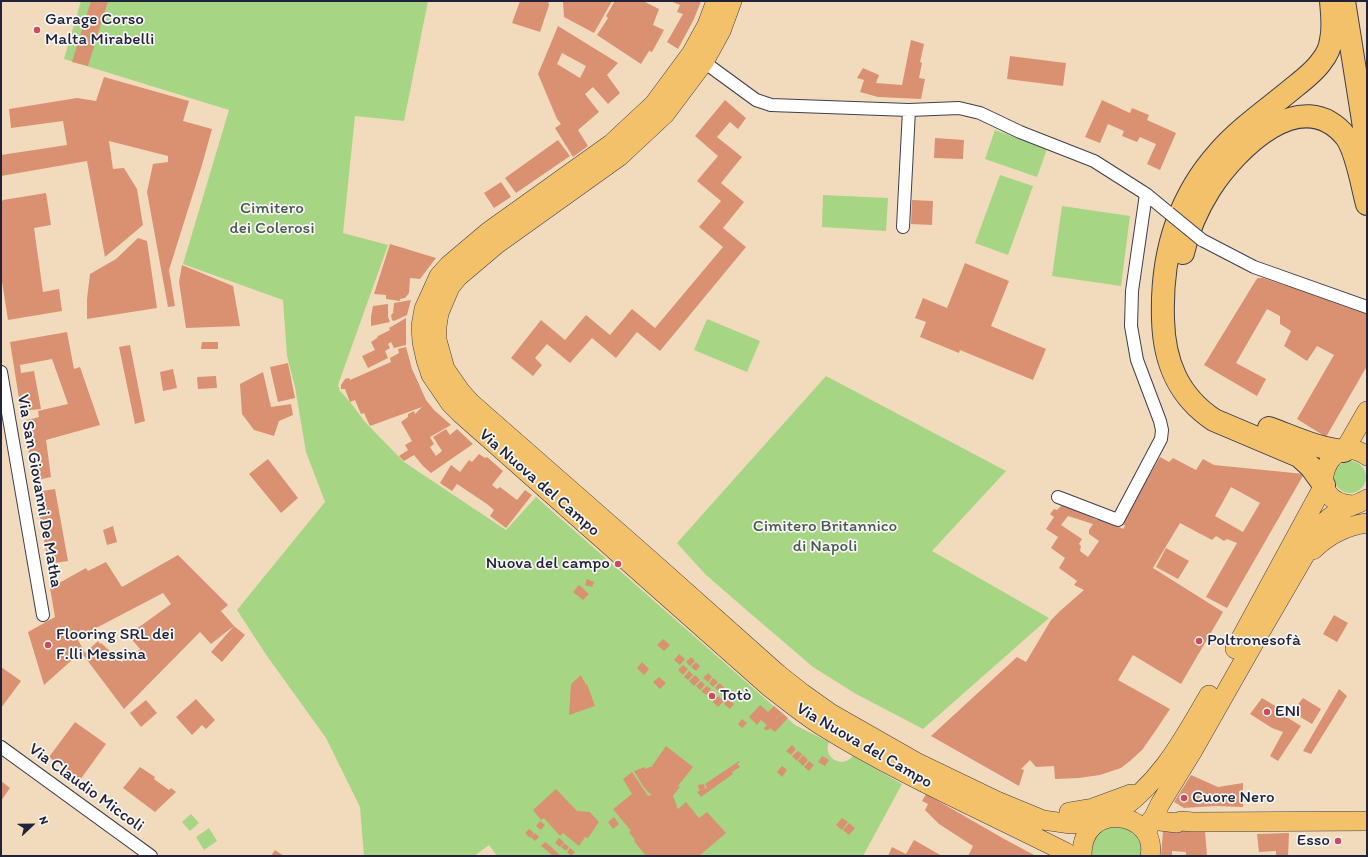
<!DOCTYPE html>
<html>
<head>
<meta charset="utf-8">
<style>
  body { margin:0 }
  #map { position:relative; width:1368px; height:857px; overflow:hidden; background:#f1dbbc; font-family:Itim,sans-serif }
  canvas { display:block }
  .frame { position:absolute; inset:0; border:2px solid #22223b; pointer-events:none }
  .north { position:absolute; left:12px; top:805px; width:40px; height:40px; -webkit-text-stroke:3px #f6f6f2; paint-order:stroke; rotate:68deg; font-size:11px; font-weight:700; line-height:16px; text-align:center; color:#22223b }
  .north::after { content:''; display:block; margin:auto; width:14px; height:18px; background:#22223b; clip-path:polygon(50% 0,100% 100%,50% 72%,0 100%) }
</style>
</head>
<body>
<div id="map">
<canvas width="1368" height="857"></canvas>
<div class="frame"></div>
<div class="north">N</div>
</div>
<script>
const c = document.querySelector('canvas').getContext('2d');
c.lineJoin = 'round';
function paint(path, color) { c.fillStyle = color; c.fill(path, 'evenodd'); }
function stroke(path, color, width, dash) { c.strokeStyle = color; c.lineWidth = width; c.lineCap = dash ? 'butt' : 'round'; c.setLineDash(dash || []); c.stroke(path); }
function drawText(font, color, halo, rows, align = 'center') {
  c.font = font + ' Itim,sans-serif'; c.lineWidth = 3.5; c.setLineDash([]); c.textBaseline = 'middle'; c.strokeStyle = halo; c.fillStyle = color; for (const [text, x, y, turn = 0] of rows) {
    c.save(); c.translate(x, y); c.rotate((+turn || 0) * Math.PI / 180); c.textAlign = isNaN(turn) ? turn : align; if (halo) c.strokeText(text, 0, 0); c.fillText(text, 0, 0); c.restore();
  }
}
const green = new Path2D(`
  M 81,1 L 428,1 L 404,121 L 355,116 L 343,233 L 388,245 L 338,385 L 340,391 L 350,402 L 365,422 L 404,462 L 506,530 L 536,497 L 795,725 L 829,742 C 822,758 843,769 853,756 L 902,784 L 863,856 L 497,856 L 489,845 L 474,856 L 364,856 L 360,807 L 326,738 L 267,656 L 237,610 L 325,502 L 306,452 L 295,387 L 287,356 L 283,300 L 183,264 L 229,110 L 64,59 Z
  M 995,130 L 1047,149 L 1037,177 L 985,159 Z
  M 1000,175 L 1033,186 L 1008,255 L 975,243 Z
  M 823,195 L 888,198 L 886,231 L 822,227 Z
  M 1062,206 L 1130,216 L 1121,286 L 1052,276 Z
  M 707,319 L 760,341 L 747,372 L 694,350 Z
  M 826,376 L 1006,471 L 932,551 L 1049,618 L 923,729 L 856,694 L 813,667 L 751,614 L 705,574 L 677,543 Z
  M1334 477a16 16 0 1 1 32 0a16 16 0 1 1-32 0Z
  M 191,814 L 199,823 L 190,831 L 182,822 Z
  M 1107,823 L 1135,828 L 1145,856 L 1088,856 L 1088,843 Z
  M 209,828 L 217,841 L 204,850 L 196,837 Z`);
const building = new Path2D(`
  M 91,1 L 108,1 L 88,66 L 72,62 Z
  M 520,1 L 548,1 L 549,5 L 540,32 L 512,23 Z
  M 563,1 L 612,1 L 594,33 L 564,17 Z
  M 615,1 L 643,1 L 659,9 L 653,25 L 664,30 L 652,52 L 649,51 L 641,64 L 597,35 L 608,18 L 606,16 Z
  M 670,1 L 701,1 L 694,19 L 678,49 L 667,42 L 683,14 L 677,12 L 680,5 Z
  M 558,26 L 618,63 L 607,75 L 620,93 L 608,104 L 593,87 L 585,94 L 599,112 L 578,130 L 588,146 L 573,157 L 555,128 L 561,124 L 557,119 L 538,74 ZM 562,53 L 586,66 L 580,78 L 557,64 Z
  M 911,40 L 924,44 L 920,62 L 922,63 L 919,78 L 925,79 L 921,99 L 878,97 L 860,92 L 864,80 L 857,78 L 863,68 L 879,75 L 876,83 L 902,85 Z
  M 1010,56 L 1066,63 L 1063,86 L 1007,79 Z
  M 104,77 L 189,101 L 183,121 L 212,129 L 202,165 L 169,270 L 175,306 L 168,307 L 147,192 L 153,164 L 168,162 L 168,156 L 109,141 L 113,169 L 124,168 L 137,189 L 143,225 L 105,257 L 87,161 L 1,176 L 1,155 L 67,145 L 63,121 L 11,128 L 9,109 L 77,98 L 96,101 Z
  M 725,100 L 746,118 L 738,129 L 730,122 L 717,137 L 742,157 L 721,183 L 744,202 L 723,228 L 746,247 L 660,351 L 637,332 L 616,358 L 592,338 L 570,363 L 547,344 L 535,358 L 542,365 L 533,376 L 511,358 L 541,320 L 565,340 L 586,315 L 610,335 L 632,309 L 655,328 L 723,247 L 699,227 L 721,201 L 697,181 L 718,156 L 695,136 Z
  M 1102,100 L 1130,113 L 1132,108 L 1149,115 L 1147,120 L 1176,133 L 1160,170 L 1147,164 L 1156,144 L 1140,137 L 1137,142 L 1122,136 L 1124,131 L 1108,124 L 1100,143 L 1085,137 Z
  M 935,138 L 964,140 L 963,159 L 934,158 Z
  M 558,140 L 570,156 L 516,193 L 505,178 Z
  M 501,182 L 511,197 L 494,208 L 484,193 Z
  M 46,193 L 51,225 L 34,228 L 43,292 L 59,289 L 62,311 L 8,320 L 1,275 L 1,203 L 3,200 Z
  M 912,200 L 933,201 L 932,225 L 911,224 Z
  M 138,238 L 147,241 L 157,308 L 87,319 L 87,299 L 90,274 L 116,259 Z
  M 390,244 L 436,258 L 420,279 L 410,278 L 409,293 L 405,298 L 400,299 L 400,301 L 386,299 L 386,295 L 374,294 Z
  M 965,263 L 1009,281 L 991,326 L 1046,349 L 1033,380 L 960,350 L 959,353 L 920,337 L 926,322 L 915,318 L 923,298 L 947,308 Z
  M 182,265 L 233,286 L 240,326 L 186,328 L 179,282 Z
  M 1258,278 L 1263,278 L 1367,312 L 1367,366 L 1326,437 L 1297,419 L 1334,355 L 1317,346 L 1307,361 L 1284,346 L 1291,331 L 1280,324 L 1280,316 L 1267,309 L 1236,363 L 1266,379 L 1257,396 L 1204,365 L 1256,280 Z
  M 411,300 L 407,315 L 394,321 L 392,320 L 391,315 L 393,313 L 394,303 Z
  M 388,304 L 388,317 L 390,322 L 371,326 L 371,317 L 373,306 Z
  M 406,318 L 406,345 L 394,348 L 391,342 L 388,344 L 390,348 L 385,351 L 388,358 L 368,368 L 362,356 L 375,350 L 371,342 L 377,338 L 378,336 L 390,330 L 389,328 Z
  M 67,332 L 74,369 L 80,367 L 100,425 L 46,440 L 51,477 L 34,481 L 23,421 L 39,417 L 38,411 L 68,404 L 52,359 L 20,365 L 21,373 L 34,371 L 41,409 L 21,411 L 10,342 Z
  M 202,342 L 218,342 L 218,349 L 201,349 Z
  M 130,345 L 145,421 L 135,424 L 119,347 Z
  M 406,347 L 412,369 L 426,400 L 434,410 L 451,425 L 430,437 L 434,444 L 430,447 L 436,456 L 442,451 L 433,437 L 446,429 L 450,435 L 457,429 L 473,444 L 431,473 L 423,466 L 414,455 L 404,461 L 399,456 L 408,450 L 405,445 L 412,441 L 401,422 L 408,417 L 408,414 L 414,411 L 415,414 L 422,407 L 370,426 L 364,413 L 361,414 L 355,400 L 350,402 L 345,389 L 341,389 L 341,385 L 345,379 L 349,378 L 350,380 L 391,362 L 390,358 L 399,353 L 398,349 Z
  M 288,363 L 295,398 L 278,402 L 270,367 Z
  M 173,369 L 177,388 L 163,391 L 160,372 Z
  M 263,372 L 271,407 L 291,404 L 293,415 L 279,421 L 274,436 L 254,430 L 242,414 L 240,384 Z
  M 216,376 L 217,388 L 198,389 L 197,377 Z
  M 479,454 L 485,458 L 487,457 L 503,471 L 492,485 L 497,489 L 500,487 L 517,500 L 525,490 L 532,495 L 506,528 L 490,516 L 494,510 L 487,504 L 457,484 L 452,491 L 440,483 L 451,465 L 460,472 L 469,460 L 472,462 Z
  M 1160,457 L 1169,462 L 1173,458 L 1196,470 L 1203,459 L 1214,465 L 1304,474 L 1227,608 L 1206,597 L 1237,543 L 1227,539 L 1224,541 L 1216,536 L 1212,540 L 1180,523 L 1153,568 L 1223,612 L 1181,684 L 1133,655 L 1118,680 L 1170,709 L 1154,733 L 1142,750 L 1130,761 L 1121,768 L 1100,775 L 1079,778 L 1055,779 L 1054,766 L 1036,767 L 1030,760 L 1021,769 L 1024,770 L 1019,786 L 931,736 L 1017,657 L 1026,662 L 1051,620 L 1060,611 L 1084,590 L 1074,585 L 1077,581 L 1059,568 L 1065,558 L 1051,548 L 1058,537 L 1046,529 L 1054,517 L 1050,514 L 1054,509 L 1057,510 L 1063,504 L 1097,520 L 1100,516 L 1123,529 L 1125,526 L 1122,523 ZM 1231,487 L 1260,503 L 1243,532 L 1215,516 ZM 1068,516 L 1093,524 L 1089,530 L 1089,534 L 1099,541 L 1088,557 L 1080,551 L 1081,546 L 1079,544 L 1082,539 L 1061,525 Z
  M 268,459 L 298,498 L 281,513 L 249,474 Z
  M 55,489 L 68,561 L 48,564 L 36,492 Z
  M 113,526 L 117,542 L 107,545 L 103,530 Z
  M 1166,548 L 1189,561 L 1178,579 L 1156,567 Z
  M 178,555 L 228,605 L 221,611 L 234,626 L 211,644 L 200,632 L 124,709 L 81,652 L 44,685 L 28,632 L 55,617 L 50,588 L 86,568 L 88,571 L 106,562 L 122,587 ZM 163,593 L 171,604 L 128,635 L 140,649 L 134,655 L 131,653 L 122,662 L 101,643 L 100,644 L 98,641 L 85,653 L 77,638 Z
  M 587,579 L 594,582 L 592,587 L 585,585 Z
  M 579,585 L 589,594 L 583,600 L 573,592 Z
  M 1334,615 L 1348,623 L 1337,642 L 1323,634 Z
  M 234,626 L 245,635 L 222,662 L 211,652 Z
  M 663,639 L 670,645 L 664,651 L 657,645 Z
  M 679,654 L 685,659 L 680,665 L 674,660 Z
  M 691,657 L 695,661 L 690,666 L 686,662 Z
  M 642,662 L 649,669 L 644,675 L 637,668 Z
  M 696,662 L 700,666 L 696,671 L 691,667 Z
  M 683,665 L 688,669 L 683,675 L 678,670 Z
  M 1,667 L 21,681 L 1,708 Z
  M 689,671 L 693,675 L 688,680 L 684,677 Z
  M 708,673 L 712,677 L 708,682 L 703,678 Z
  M 581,675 L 586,685 L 587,684 L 595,706 L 569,715 L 571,684 Z
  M 695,675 L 700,680 L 694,686 L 689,681 Z
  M 659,677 L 666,683 L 660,689 L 653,682 Z
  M 713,678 L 718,682 L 713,687 L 709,683 Z
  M 701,681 L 705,685 L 700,690 L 696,686 Z
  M 719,683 L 724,687 L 720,692 L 715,688 Z
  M 707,686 L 711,689 L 706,695 L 701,691 Z
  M 725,689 L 730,693 L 726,699 L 721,694 Z
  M 1339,689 L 1347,696 L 1311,754 L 1303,751 Z
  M 712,690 L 717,695 L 712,701 L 707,697 Z
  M 718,696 L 724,701 L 718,707 L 713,702 Z
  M 1262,698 L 1282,710 L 1280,713 L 1301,726 L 1278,761 L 1270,756 L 1283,732 L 1272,728 L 1250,714 Z
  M 1303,698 L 1321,709 L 1312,724 L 1292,712 Z
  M 196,699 L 215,720 L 206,729 L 202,725 L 192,735 L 176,717 Z
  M 728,699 L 734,704 L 730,709 L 724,704 Z
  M 146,700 L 157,713 L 141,727 L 130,713 Z
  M 760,705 L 768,712 L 774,706 L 788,718 L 775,732 L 770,728 L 769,730 L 765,730 L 764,728 L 767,725 L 761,720 L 757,725 L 749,717 Z
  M 742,719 L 747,723 L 742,728 L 738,724 Z
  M 75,722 L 106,744 L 80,780 L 49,757 Z
  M 792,745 L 796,749 L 791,755 L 786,751 Z
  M 666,746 L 693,767 L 678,786 L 680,787 L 673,796 L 677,806 L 676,806 L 678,809 L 686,802 L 699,818 L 707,812 L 726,833 L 699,856 L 646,856 L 634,841 L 635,840 L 629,832 L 631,831 L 613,809 L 632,794 L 623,779 L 632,772 L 648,796 L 652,795 L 648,792 L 643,786 L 634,771 L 645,767 L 645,769 L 653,766 L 652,766 Z
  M 798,751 L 802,754 L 797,761 L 792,756 Z
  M 803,755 L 808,760 L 803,766 L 798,761 Z
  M 822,756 L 829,760 L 825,766 L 818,762 Z
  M 739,761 L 740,762 L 737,764 L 740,767 L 732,772 L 733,774 L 701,797 L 697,792 L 701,790 L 707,788 L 705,784 Z
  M 809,761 L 814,765 L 809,771 L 804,767 Z
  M 782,766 L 787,770 L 782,777 L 777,772 Z
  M 140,767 L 155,777 L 154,779 L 169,790 L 171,788 L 176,792 L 155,812 L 123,788 Z
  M 1191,775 L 1218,787 L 1243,783 L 1243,807 L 1216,806 L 1184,808 L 1174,802 Z
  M 1,781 L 10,788 L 1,801 Z
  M 704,784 L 705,789 L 699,790 L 698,785 Z
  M 556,789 L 577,811 L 590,812 L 599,822 L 588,838 L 585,837 L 579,846 L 563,833 L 560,836 L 544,818 L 541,820 L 533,810 Z
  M 926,794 L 1006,840 L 1036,856 L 968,856 L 973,846 L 939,824 L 925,810 L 928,804 L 922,801 Z
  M 614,817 L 619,824 L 613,829 L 608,822 Z
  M 842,818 L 848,822 L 842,830 L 836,825 Z
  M 540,821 L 545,825 L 541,830 L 536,826 Z
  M 849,823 L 855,828 L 849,835 L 843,830 Z
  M 529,829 L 534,833 L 530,838 L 525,833 Z
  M 1205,830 L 1207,856 L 1186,856 L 1186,852 L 1172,851 L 1172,856 L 1161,856 L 1163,831 Z
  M 535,833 L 539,837 L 535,841 L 531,837 Z
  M 1289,833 L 1288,856 L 1276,856 L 1276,851 L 1259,852 L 1257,834 Z
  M 559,838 L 564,842 L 560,847 L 555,843 Z
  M 914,840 L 942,856 L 888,856 L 892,847 L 906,854 Z
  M 545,842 L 549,845 L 561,856 L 553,856 L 545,849 L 541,846 Z
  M 564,843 L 569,847 L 566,851 L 561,847 Z
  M 570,848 L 575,852 L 571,856 L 567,852 Z
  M 275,850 L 284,856 L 271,856 Z`);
const minor = new Path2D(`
  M 704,62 L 756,100 L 771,105 L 909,110 L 959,108 L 980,113 L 1020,132 L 1094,161 L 1146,194 L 1169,213
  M 903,227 L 909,110
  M 1202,240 L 1254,267 L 1367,307
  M 1,372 L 43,615
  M 1058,497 L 1118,520 L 1161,439 L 1162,430 L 1160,421 L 1137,360 L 1131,326 L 1132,291 L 1146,194
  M 1,747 L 151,856`);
const primary = new Path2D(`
  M 716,1 L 707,25 L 691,54 L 654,104 L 611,144 L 488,232 L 449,265 L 439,276 L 424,309 L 421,326 L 422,342 L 426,360 L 431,375 L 450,403 L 461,414 L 768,686 C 786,700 803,714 822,726 C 899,774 984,811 1065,852 L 1071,856
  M 732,1 L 721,31 L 704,62 L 665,114 L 620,156 L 497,244 L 458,277 L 450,287 L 439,313 L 437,326 L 437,340 L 445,369 L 461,392 L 471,403 L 650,560 L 778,674 L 802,693 L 830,713 L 916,762 L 997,801 L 1043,820 L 1071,824 L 1100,821
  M 1344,451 L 1367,411
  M 1353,505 C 1300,503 1328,428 1367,456
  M 1313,550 C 1328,535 1346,526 1367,523
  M 1235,649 L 1324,485
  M 1069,812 L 1093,808 L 1131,794
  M 1110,817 C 1158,786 1181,744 1209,695
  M 1151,820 L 1177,823 L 1181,821 L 1193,822 L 1367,821
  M 1146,833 L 1160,804 L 1192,752 L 1255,641 L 1323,524 C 1338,507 1350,509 1367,499
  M 1082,856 C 1081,799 1159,811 1150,856`);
const motorway = new Path2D(`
  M 1344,1 L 1367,146
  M 1183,253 C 1188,230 1198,208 1210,189 C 1236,149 1302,82 1346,137 C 1357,152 1362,186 1367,204
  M 1269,428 C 1294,437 1318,449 1344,451
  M 1324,485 L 1311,467 L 1299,456 L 1214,420 C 1178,396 1164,362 1163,319 C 1161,256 1176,200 1219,152 C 1240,128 1268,109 1292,89 C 1302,81 1314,72 1321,62 C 1326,56 1330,48 1331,40 C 1334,27 1332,14 1331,1`);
const minorBridge = new Path2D(`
  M 1169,213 L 1202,240`);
const markers = [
  [37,30,4,"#d1495b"],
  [618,564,4,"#d1495b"],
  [1199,641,4,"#d1495b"],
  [48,645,4,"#d1495b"],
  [712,696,4,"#d1495b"],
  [1267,712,4,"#d1495b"],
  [1184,798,4,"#d1495b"],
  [1338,841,4,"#d1495b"]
];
const poiNames = [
  ["Garage Corso",45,20],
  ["Malta Mirabelli",45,40],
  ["Nuova del campo",610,564,"right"],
  ["Flooring SRL dei",56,635],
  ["F.lli Messina",56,655],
  ["Poltronesofà",1207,641],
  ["Totò",720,696],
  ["ENI",1275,712],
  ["Cuore Nero",1192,798],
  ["Esso",1330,841,"right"]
];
const parkNames = [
  ["Cimitero",272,209],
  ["dei Colerosi",272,229],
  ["Cimitero Britannico",825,527],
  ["di Napoli",825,547]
];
const streetNames = [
  ["Via Nuova del Campo",539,483,41],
  ["Via San Giovanni De Matha",39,491,80],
  ["Via Nuova del Campo",864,746,30],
  ["Via Claudio Miccoli",86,788,36]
];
paint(green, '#a6d683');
paint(building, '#da9172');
stroke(minor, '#413e4e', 14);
stroke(primary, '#413e4e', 20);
stroke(motorway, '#413e4e', 24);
stroke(minor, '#fff', 12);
stroke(primary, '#f4c16b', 19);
stroke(motorway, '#f4c16b', 22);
stroke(minorBridge, '#413e4e', 14, []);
stroke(minorBridge, '#fff', 12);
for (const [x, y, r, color] of markers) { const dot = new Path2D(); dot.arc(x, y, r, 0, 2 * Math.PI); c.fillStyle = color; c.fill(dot); stroke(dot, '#f6f6f2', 1.5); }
drawText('17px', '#22223b', '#f6f6f2', poiNames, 'left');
drawText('17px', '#4a5851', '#f6f6f2', parkNames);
drawText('17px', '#22223b', '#f6f6f2', streetNames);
</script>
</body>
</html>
